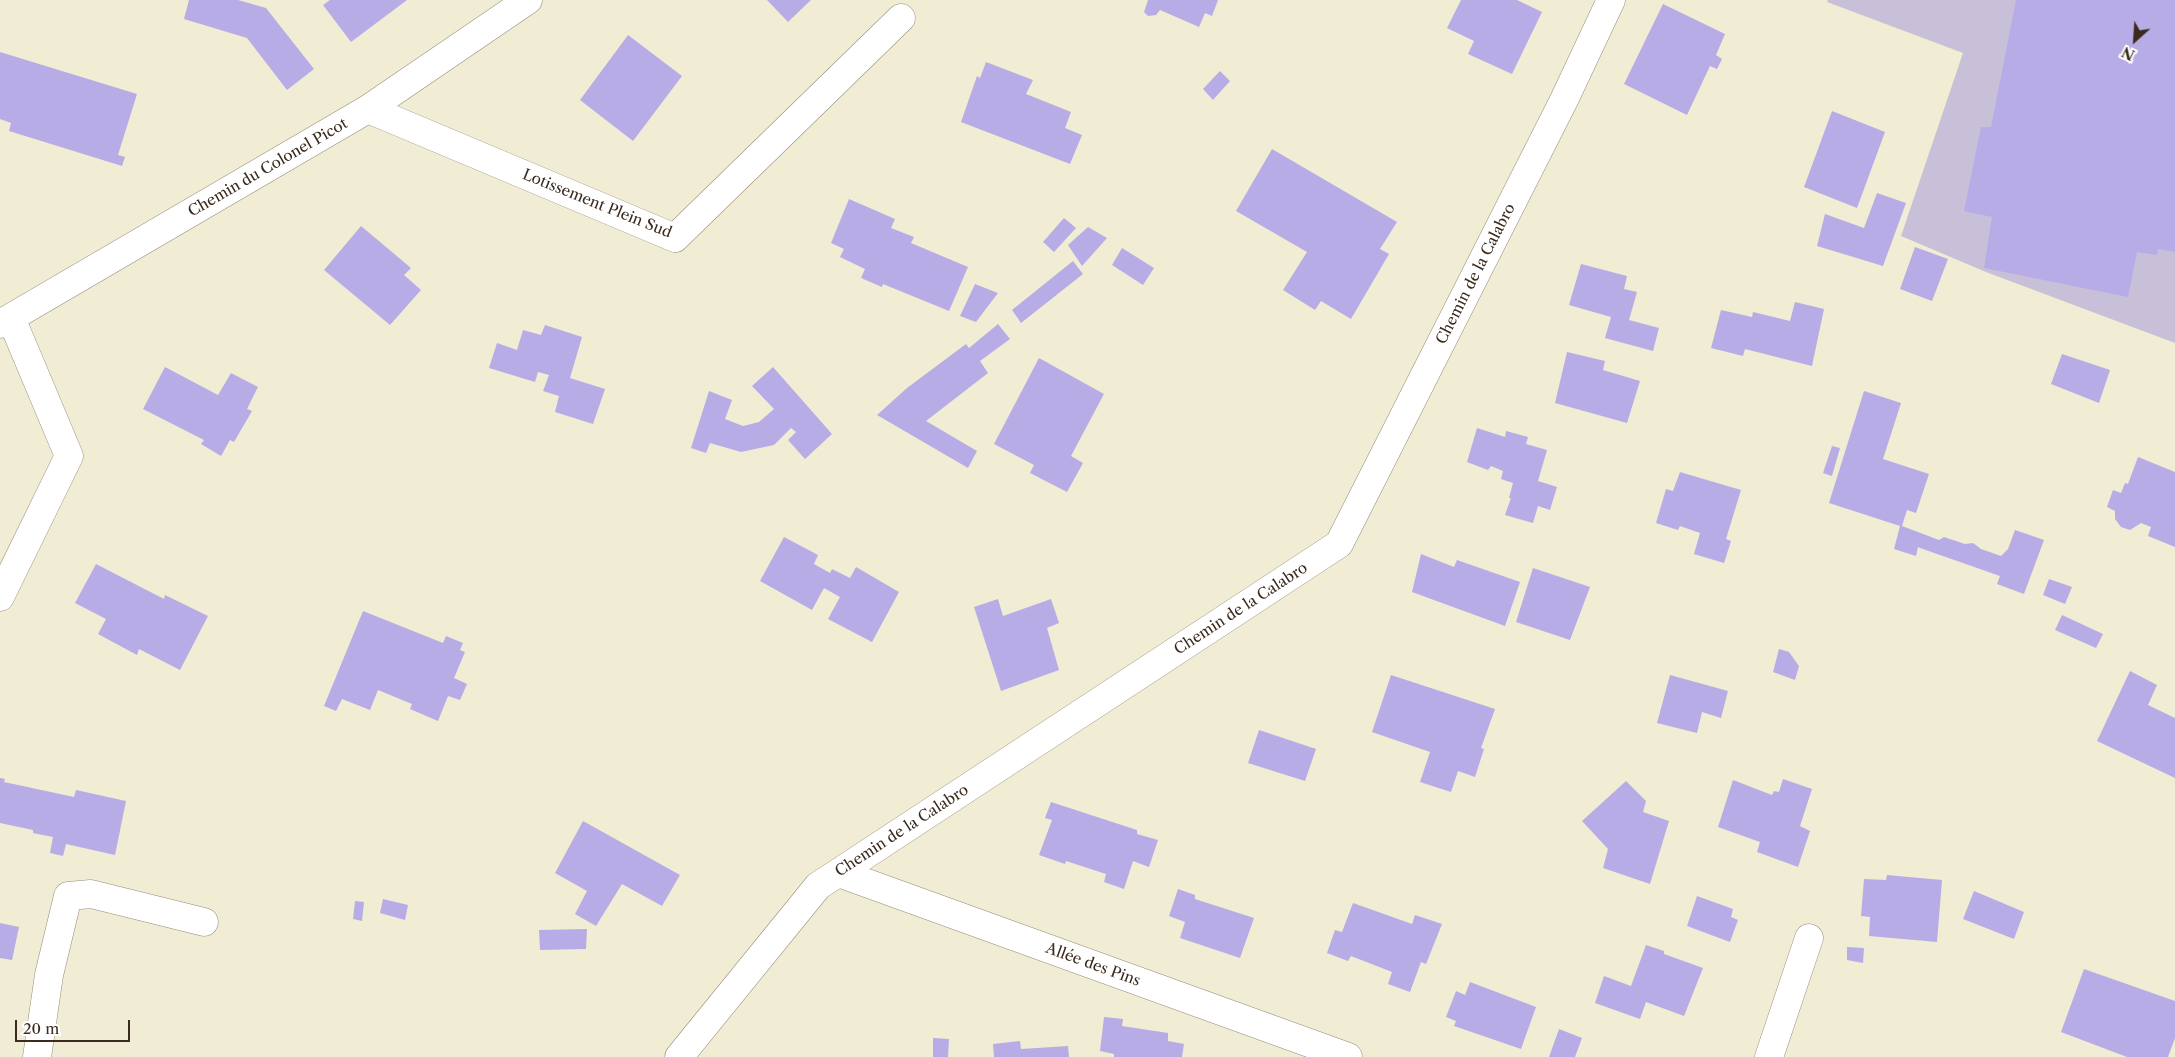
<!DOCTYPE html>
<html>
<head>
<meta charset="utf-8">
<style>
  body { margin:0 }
  #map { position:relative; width:2175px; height:1057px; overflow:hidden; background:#f1ecd4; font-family:"Libre Caslon Text",serif }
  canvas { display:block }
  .north { position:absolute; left:2110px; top:15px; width:50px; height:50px; -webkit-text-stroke:4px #fff; paint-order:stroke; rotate:206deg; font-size:14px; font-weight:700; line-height:20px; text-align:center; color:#3b2a1e }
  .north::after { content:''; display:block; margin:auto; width:18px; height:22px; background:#3b2a1e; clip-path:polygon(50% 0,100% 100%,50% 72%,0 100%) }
  .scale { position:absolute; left:15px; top:1020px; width:115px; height:22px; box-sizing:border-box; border:2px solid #3b2a1e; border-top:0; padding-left:6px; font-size:15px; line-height:18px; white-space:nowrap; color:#3b2a1e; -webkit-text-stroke:4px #fff; paint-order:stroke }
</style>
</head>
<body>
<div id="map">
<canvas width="2175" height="1057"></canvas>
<div class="north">N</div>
<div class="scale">20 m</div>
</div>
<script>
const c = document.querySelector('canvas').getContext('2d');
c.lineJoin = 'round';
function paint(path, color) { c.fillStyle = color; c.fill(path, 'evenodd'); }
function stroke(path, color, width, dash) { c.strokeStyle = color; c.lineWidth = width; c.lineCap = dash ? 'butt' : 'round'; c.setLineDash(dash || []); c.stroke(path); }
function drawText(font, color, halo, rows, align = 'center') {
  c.font = font + ' "Libre Caslon Text",serif'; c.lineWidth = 4; c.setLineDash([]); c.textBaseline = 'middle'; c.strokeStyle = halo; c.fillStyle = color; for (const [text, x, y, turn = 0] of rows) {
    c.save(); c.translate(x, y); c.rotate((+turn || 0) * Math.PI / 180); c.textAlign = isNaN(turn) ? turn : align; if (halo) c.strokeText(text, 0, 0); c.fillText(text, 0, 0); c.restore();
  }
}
const industrial = new Path2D(`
  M 1828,0 L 2175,0 L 2175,343 L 1986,272 L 1901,236 L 1963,53 L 1827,2 Z`);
const building = new Path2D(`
  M 189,0 L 238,0 L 266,8 L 314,69 L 287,90 L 247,38 L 184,19 Z
  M 330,0 L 407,0 L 351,42 L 323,5 Z
  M 767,0 L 811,0 L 788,22 Z
  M 1148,0 L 1218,0 L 1212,16 L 1205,13 L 1199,27 L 1160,10 L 1156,15 L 1148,16 L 1144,12 Z
  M 1461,0 L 1517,0 L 1542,12 L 1512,74 L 1468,54 L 1474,41 L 1447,28 Z
  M 2016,0 L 2175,0 L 2175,252 L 2158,249 L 2157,255 L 2137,252 L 2128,297 L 1984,268 L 1992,217 L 1964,211 L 1981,127 L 1991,127 Z
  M 1663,4 L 1725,34 L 1716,55 L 1722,59 L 1717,69 L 1710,66 L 1687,115 L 1624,84 Z
  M 628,35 L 682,76 L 633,141 L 580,100 Z
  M 0,52 L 137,94 L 118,155 L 125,157 L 122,166 L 9,131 L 11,123 L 0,119 Z
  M 986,62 L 1033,80 L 1026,94 L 1071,112 L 1065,128 L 1082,135 L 1070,164 L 961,122 L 977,76 L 980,78 Z
  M 1220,71 L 1230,81 L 1213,100 L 1203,89 Z
  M 1832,111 L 1885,132 L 1857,208 L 1804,187 Z
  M 1272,149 L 1397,222 L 1380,249 L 1389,254 L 1351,319 L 1321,301 L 1315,310 L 1283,290 L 1307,252 L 1236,211 Z
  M 1877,193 L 1906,203 L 1883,266 L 1817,246 L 1825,214 L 1864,228 Z
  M 849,199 L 895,219 L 891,228 L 914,237 L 911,243 L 968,267 L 949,311 L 883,284 L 882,287 L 861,278 L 865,269 L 840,257 L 844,249 L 831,243 Z
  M 1064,218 L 1076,228 L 1054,252 L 1043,242 Z
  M 361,226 L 411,268 L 404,275 L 421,290 L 390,325 L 324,270 Z
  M 1088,227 L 1107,238 L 1082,266 L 1068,245 Z
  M 1915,247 L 1948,259 L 1932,301 L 1900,289 Z
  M 1122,248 L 1154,268 L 1143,285 L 1112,265 Z
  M 1073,261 L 1083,274 L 1021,323 L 1012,310 Z
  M 1581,264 L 1627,276 L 1624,289 L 1637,292 L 1629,320 L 1659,328 L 1653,351 L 1605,338 L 1611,317 L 1569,305 Z
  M 975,284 L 998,293 L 976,322 L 960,316 Z
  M 1795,302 L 1824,309 L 1812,366 L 1745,349 L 1743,356 L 1711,348 L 1721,310 L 1752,317 L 1753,312 L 1790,321 Z
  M 998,324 L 1010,339 L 980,361 L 988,373 L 926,421 L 977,451 L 968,468 L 877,415 L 907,388 L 966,344 L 969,348 Z
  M 545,325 L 582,337 L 570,378 L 605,389 L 593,424 L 555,412 L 559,396 L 543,391 L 549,375 L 538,372 L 535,382 L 489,368 L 497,343 L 517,350 L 523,330 L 541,335 Z
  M 1567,352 L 1605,361 L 1603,370 L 1640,381 L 1627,423 L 1555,403 Z
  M 2062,354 L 2110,370 L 2099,403 L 2051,384 Z
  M 1039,358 L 1104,394 L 1071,456 L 1083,463 L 1067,492 L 1030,473 L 1034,465 L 994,444 Z
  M 165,367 L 218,395 L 231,373 L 258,387 L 247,409 L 252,411 L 234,442 L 230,440 L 221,456 L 201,444 L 204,440 L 143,409 Z
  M 773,367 L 832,434 L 805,459 L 788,440 L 796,432 L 791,428 L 774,445 L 741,452 L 710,443 L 706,453 L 691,448 L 709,391 L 732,400 L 725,419 L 743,426 L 759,422 L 774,409 L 752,386 Z
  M 1864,391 L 1901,403 L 1883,459 L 1929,474 L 1916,513 L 1907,510 L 1902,526 L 1939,540 L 1944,537 L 1965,544 L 1973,543 L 1981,549 L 2001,556 L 2008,549 L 2015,530 L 2044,540 L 2024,594 L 1997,584 L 2000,576 L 1920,548 L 1918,547 L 1916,556 L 1894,549 L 1900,526 L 1829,503 Z
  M 1477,428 L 1505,437 L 1506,431 L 1528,437 L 1526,444 L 1547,450 L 1538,481 L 1557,487 L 1550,510 L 1538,506 L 1533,523 L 1505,515 L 1511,498 L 1509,498 L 1513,483 L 1501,479 L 1503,471 L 1491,466 L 1488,470 L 1467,462 Z
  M 1832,446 L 1840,448 L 1832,476 L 1823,473 Z
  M 2138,457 L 2175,472 L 2175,547 L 2148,536 L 2151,527 L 2141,523 L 2130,530 L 2121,527 L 2115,519 L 2115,511 L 2107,507 L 2113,490 L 2121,493 L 2125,483 L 2128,484 Z
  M 1680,472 L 1741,490 L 1726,539 L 1731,541 L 1724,563 L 1694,554 L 1700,533 L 1680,526 L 1678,530 L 1656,523 L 1666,489 L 1673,491 Z
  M 784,537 L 818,555 L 814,564 L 830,573 L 832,569 L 850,578 L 856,567 L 899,592 L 872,642 L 828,619 L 840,597 L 824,588 L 812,610 L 760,581 Z
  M 1421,554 L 1454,567 L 1457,560 L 1520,582 L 1505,626 L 1412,592 Z
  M 96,564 L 164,599 L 165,595 L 208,616 L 180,670 L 139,649 L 137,655 L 98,634 L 106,619 L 75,603 Z
  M 1533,568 L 1590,587 L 1570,640 L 1516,622 Z
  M 2049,579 L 2072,587 L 2065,604 L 2043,595 Z
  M 998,599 L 1003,616 L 1051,599 L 1059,623 L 1047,628 L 1059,670 L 1001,691 L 974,607 Z
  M 363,611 L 443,643 L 446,636 L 463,643 L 460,650 L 465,652 L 454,678 L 467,684 L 460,700 L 448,696 L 438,721 L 410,709 L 412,704 L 378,690 L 370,710 L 342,699 L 336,711 L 324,706 Z
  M 2062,615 L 2103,634 L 2096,648 L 2055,630 Z
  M 1779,649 L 1789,652 L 1799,666 L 1795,680 L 1773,672 Z
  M 2130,671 L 2157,685 L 2148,705 L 2175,718 L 2175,778 L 2097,741 Z
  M 1391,675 L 1495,709 L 1481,748 L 1484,749 L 1475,777 L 1458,771 L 1451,792 L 1420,782 L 1430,752 L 1372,732 Z
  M 1670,675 L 1728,691 L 1721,718 L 1702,712 L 1697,733 L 1657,723 Z
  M 1259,730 L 1316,749 L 1305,781 L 1248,763 Z
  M 0,778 L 5,779 L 4,782 L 74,797 L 76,790 L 126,801 L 115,855 L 66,844 L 63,856 L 50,853 L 53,837 L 33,833 L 33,830 L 0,823 Z
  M 1783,779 L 1812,789 L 1800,826 L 1810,831 L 1798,867 L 1757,852 L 1760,842 L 1718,827 L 1733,780 L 1772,795 L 1774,791 L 1779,792 Z
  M 1626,781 L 1646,801 L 1643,812 L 1669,821 L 1650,884 L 1603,868 L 1608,849 L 1582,821 Z
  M 1051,802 L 1137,830 L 1137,834 L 1158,840 L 1149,867 L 1133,861 L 1124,889 L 1104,882 L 1106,874 L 1066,861 L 1065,864 L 1039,855 L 1052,820 L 1045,818 Z
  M 583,821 L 680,875 L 662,906 L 622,884 L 596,926 L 575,914 L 587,891 L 555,873 Z
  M 1887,875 L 1942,880 L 1937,942 L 1869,936 L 1870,917 L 1861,916 L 1864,879 L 1886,880 Z
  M 1178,889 L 1195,895 L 1195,899 L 1254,918 L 1240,958 L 1180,938 L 1185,922 L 1169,916 Z
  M 1974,891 L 2024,912 L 2014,939 L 1963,919 Z
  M 1697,896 L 1733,909 L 1731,917 L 1738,920 L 1730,942 L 1687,926 Z
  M 383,899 L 408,905 L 405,920 L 380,913 Z
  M 355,901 L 364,902 L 362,921 L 353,919 Z
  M 1353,903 L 1412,924 L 1415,915 L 1442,924 L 1426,964 L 1421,962 L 1410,992 L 1388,984 L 1392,972 L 1351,956 L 1348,961 L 1327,953 L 1335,930 L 1342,932 Z
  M 0,923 L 19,927 L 12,960 L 0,958 Z
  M 587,929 L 586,949 L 540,950 L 539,930 Z
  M 1646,945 L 1664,951 L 1664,954 L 1703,968 L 1684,1016 L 1646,1002 L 1640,1019 L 1595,1003 L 1604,976 L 1631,986 Z
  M 1847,947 L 1864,948 L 1863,963 L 1847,960 Z
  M 2084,969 L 2175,1001 L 2175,1038 L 2168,1057 L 2127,1057 L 2061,1032 Z
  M 1470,982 L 1536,1007 L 1521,1049 L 1454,1026 L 1456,1021 L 1446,1017 L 1456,991 L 1465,995 Z
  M 1104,1017 L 1123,1019 L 1122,1026 L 1168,1033 L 1168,1041 L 1184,1044 L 1182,1057 L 1114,1057 L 1114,1054 L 1100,1051 Z
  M 1559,1029 L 1582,1038 L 1575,1057 L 1549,1057 Z
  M 933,1038 L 949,1039 L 948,1057 L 933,1057 Z
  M 1020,1041 L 1021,1049 L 1068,1046 L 1069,1057 L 994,1057 L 993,1044 Z`);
const minor = new Path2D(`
  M 368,109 L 675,238 L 901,18
  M 0,324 L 368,109 L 528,0
  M 0,597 L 69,456 L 11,318
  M 839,873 L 1348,1057
  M 37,1057 L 49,975 L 68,896 L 91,894 L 204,922
  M 679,1057 L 818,886 L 1339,544 L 1564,100 L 1611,0
  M 1769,1057 L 1809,938`);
const streetNames = [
  ["Chemin du Colonel Picot",268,168,-30],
  ["Lotissement Plein Sud",597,204,22],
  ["Chemin de la Calabro",1476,274,-63],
  ["Chemin de la Calabro",1241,609,-33],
  ["Chemin de la Calabro",902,831,-33],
  ["Allée des Pins",1093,965,20]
];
paint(industrial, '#c8c0d8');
paint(building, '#b8ace6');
stroke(minor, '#968b79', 29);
stroke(minor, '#fff', 28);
drawText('15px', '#3b2a1e', '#fff', streetNames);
</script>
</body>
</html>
